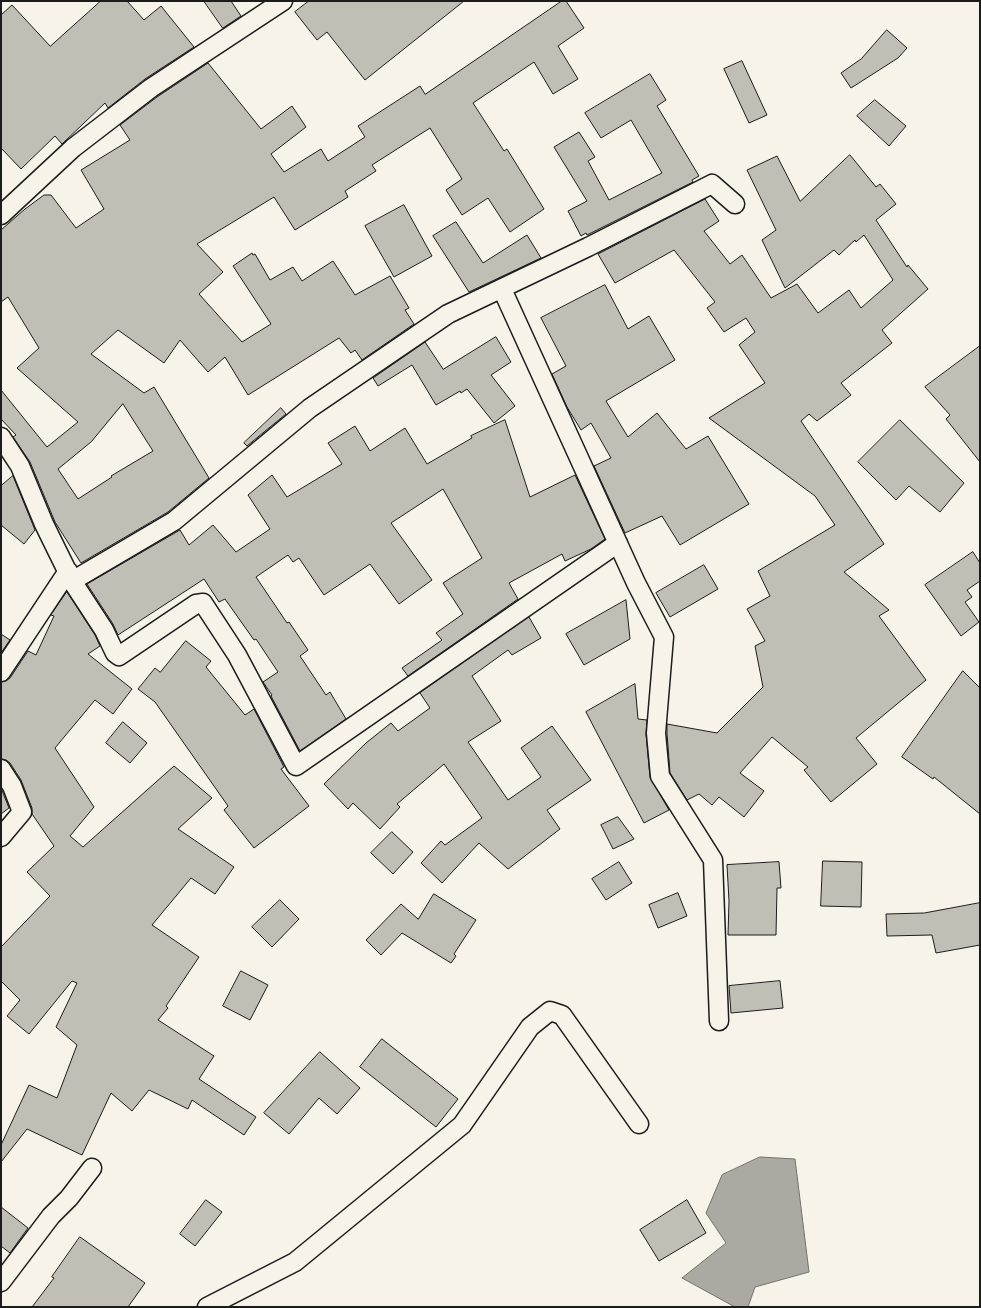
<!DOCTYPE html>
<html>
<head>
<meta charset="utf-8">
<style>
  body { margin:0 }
  #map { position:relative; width:981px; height:1308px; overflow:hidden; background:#f7f3e8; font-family:"Comic Neue",sans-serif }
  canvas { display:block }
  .frame { position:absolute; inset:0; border:2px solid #1c1c1c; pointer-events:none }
</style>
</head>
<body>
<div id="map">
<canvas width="981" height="1308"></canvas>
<div class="frame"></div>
</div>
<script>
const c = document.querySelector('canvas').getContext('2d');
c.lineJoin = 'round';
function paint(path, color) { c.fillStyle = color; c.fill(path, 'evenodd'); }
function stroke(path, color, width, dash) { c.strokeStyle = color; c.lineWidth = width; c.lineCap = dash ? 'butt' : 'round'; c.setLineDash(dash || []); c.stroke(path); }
const water = new Path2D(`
  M 760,1157 L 795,1159 L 809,1272 L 755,1287 L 748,1307 L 735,1307 L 682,1278 L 726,1243 L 706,1213 L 722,1175 Z`);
const building = new Path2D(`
  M 101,1 L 127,1 L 144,20 L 161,6 L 194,47 L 145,79 L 108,108 L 105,103 L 62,144 L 55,136 L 21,169 L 1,148 L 1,15 L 12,5 L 50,46 Z
  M 204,1 L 231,1 L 241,16 L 223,28 Z
  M 309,1 L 464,1 L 365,80 L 327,32 L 317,40 L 295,12 Z
  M 562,1 L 566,1 L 584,28 L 558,46 L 578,79 L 553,94 L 534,62 L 473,103 L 504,151 L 507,149 L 544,209 L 510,232 L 488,198 L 462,215 L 446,190 L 462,179 L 430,128 L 372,165 L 376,171 L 345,191 L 348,197 L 295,230 L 274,197 L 197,244 L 223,272 L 199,294 L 242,342 L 271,324 L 233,266 L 252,253 L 253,255 L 255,254 L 270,280 L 293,267 L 302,281 L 333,261 L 355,295 L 390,276 L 409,308 L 405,310 L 414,324 L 362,360 L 355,350 L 351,353 L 339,338 L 248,395 L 225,357 L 208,372 L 180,340 L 164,363 L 118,330 L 91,354 L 144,393 L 154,387 L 209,478 L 168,512 L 81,563 L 55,522 L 30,462 L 13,437 L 16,435 L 1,419 L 1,390 L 47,447 L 78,422 L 17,368 L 39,348 L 8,297 L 1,302 L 1,230 L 25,209 L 44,195 L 51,195 L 76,228 L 104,209 L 81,170 L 130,140 L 120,125 L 157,97 L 208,63 L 261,129 L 292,106 L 306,127 L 271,154 L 284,172 L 321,149 L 328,161 L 365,137 L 358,126 L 420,86 L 425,94 ZM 123,404 L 153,451 L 111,476 L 112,477 L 78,499 L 58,469 L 91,442 Z
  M 887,30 L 907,48 L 898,58 L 851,88 L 841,73 L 861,59 Z
  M 742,61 L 767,115 L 749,123 L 724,69 Z
  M 650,74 L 666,100 L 657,106 L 699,176 L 692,180 L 693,182 L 587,235 L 586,233 L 581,236 L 568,211 L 587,201 L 554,147 L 579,132 L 595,157 L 588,161 L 609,200 L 662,173 L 631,120 L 601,138 L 585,113 Z
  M 875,100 L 906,126 L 889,146 L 857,116 Z
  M 850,155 L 876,187 L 880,184 L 896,204 L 876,220 L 907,267 L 908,265 L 928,289 L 882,330 L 892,343 L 841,383 L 851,395 L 817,421 L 809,414 L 801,421 L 884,544 L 844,572 L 889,610 L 879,616 L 926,680 L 856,738 L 877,764 L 831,802 L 804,770 L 808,767 L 772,737 L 740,773 L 764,791 L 744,817 L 719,797 L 712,805 L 699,794 L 687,800 L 670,773 L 667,733 L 667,724 L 717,733 L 763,687 L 755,646 L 765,641 L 747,609 L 770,596 L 758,571 L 835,525 L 815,496 L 709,418 L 765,383 L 739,345 L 755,332 L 746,318 L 724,332 L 707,308 L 715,302 L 674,250 L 615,283 L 598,254 L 705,199 L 719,221 L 704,231 L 730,264 L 742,255 L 771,298 L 797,284 L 818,313 L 849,290 L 861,308 L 893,280 L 864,235 L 856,242 L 855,240 L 839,255 L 834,250 L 785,288 L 762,240 L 776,230 L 747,170 L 777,156 L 800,201 Z
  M 404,205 L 432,256 L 394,277 L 365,226 Z
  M 456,222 L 483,263 L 527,235 L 541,258 L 469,292 L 433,236 Z
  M 605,285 L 628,329 L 649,316 L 675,360 L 606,401 L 628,437 L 657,413 L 686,449 L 708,436 L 749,504 L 680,545 L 662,516 L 625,533 L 594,466 L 611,458 L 591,423 L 581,430 L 567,407 L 552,374 L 566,366 L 541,318 Z
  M 496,337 L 511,362 L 491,375 L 515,406 L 494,423 L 467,389 L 461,393 L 460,391 L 436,405 L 412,365 L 378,386 L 373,378 L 425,342 L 443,369 Z
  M 980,346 L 980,462 L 946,419 L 950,415 L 925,387 Z
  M 281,408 L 286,414 L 247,446 L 244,443 Z
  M 505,420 L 530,497 L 575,475 L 605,539 L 591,549 L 565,561 L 562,554 L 509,583 L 518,599 L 408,676 L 402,668 L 442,640 L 436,633 L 463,614 L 443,583 L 482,558 L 443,489 L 391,523 L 432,580 L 399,604 L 370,564 L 324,595 L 299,558 L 293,562 L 288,555 L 256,577 L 287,623 L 289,622 L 308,650 L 300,656 L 326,695 L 330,692 L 346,719 L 300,751 L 271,696 L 272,695 L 263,682 L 278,672 L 256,639 L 254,640 L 225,599 L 219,602 L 204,579 L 118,635 L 113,624 L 87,584 L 180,530 L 189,545 L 213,525 L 236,552 L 270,529 L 248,495 L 272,475 L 287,497 L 342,464 L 328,443 L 355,426 L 370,451 L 405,428 L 427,464 L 472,438 L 471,436 Z
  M 900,420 L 964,483 L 940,512 L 909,486 L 896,500 L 858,462 Z
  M 13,476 L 35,530 L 24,544 L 1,525 L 1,486 Z
  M 973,552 L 980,563 L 980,581 L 967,590 L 972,597 L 965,602 L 979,622 L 961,636 L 925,585 Z
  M 704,565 L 718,589 L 670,617 L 656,593 Z
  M 67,592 L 95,635 L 100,646 L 88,654 L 132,689 L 113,714 L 95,700 L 55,748 L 94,807 L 70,836 L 83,847 L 174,766 L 212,798 L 178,829 L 234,867 L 215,894 L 191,878 L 152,925 L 199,957 L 166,1006 L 168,1008 L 158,1020 L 214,1056 L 199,1079 L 256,1117 L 244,1135 L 192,1100 L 188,1109 L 149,1090 L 132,1111 L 111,1093 L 82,1155 L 27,1129 L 1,1162 L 1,1145 L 29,1085 L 57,1098 L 77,1045 L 56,1027 L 77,983 L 72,981 L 29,1034 L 7,1016 L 20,1000 L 1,981 L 1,947 L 50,896 L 27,872 L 54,846 L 32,814 L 32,808 L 21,780 L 10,763 L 6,760 L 1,759 L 1,682 L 6,681 L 10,678 L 28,651 L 36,655 L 54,616 L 51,615 Z
  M 626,600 L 630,639 L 584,665 L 566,634 Z
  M 529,617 L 541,638 L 512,655 L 508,650 L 472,676 L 501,721 L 468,742 L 508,800 L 541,777 L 521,748 L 552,726 L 591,780 L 547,810 L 560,829 L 508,869 L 479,843 L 442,883 L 421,863 L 441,841 L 445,845 L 482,818 L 444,764 L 397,804 L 400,807 L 380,829 L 353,803 L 348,809 L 324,784 L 366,743 L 391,723 L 398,731 L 430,708 L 420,693 Z
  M 1,634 L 10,640 L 1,653 Z
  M 186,641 L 211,661 L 206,667 L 245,715 L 254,709 L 284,767 L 281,769 L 309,806 L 254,848 L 224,810 L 228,806 L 155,702 L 138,689 L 155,668 L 160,672 Z
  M 963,671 L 980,688 L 980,814 L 934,777 L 933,779 L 902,757 Z
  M 635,684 L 638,719 L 647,720 L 646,734 L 650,777 L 669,810 L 644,823 L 586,712 Z
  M 123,722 L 147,743 L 130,763 L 106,743 Z
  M 1,788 L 9,808 L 1,814 Z
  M 618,817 L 634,839 L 613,849 L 601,825 Z
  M 392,832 L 413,852 L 393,874 L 371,853 Z
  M 823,861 L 862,862 L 861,907 L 821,906 Z
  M 619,862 L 632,883 L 606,900 L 592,879 Z
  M 779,862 L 781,888 L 777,888 L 776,935 L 728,935 L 729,901 L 727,865 Z
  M 678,893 L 687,916 L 658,928 L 649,905 Z
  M 434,894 L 476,920 L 454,954 L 456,956 L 451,963 L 402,933 L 381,955 L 366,940 L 401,904 L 418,919 Z
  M 280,900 L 299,919 L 272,947 L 252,927 Z
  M 980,903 L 980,945 L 936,953 L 932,935 L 887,936 L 886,914 L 924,913 Z
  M 241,971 L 268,985 L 250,1020 L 223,1006 Z
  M 780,981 L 783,1008 L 731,1013 L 729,986 Z
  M 382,1039 L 458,1099 L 436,1127 L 360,1067 Z
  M 320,1052 L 360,1088 L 337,1114 L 319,1098 L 289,1134 L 264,1113 Z
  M 206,1200 L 222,1212 L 195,1246 L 180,1234 Z
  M 687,1200 L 706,1233 L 659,1261 L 640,1230 Z
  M 1,1207 L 28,1228 L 10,1253 L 1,1246 Z
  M 80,1237 L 145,1283 L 128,1307 L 32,1307 L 54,1278 L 52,1277 Z`);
const minor = new Path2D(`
  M 1,215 L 73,148 L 151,88 L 283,1
  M 502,289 L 636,583 L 664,637 L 656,733 L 660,776 L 713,860 L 719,1021
  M 1,437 L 20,466 L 44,524 L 72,581 L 104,630 L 115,653 L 119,656 L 196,604 L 203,603 L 237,655 L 296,766 L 618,543
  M 72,581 L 174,521 L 310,408 L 448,314 L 588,247 L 712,184 L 735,204
  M 1,672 L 68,571
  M 1,769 L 12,786 L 22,812 L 1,837
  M 1,1282 L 51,1216 L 69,1198 L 92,1168
  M 207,1307 L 295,1262 L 462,1125 L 530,1027 L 550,1011 L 562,1015 L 639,1124`);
paint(water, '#aca9a2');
stroke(water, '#72716c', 1);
paint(building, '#c0beb5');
stroke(building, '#1c1c1c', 1);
stroke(minor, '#1c1c1c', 21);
stroke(minor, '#f7f3e8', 18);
</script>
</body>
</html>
